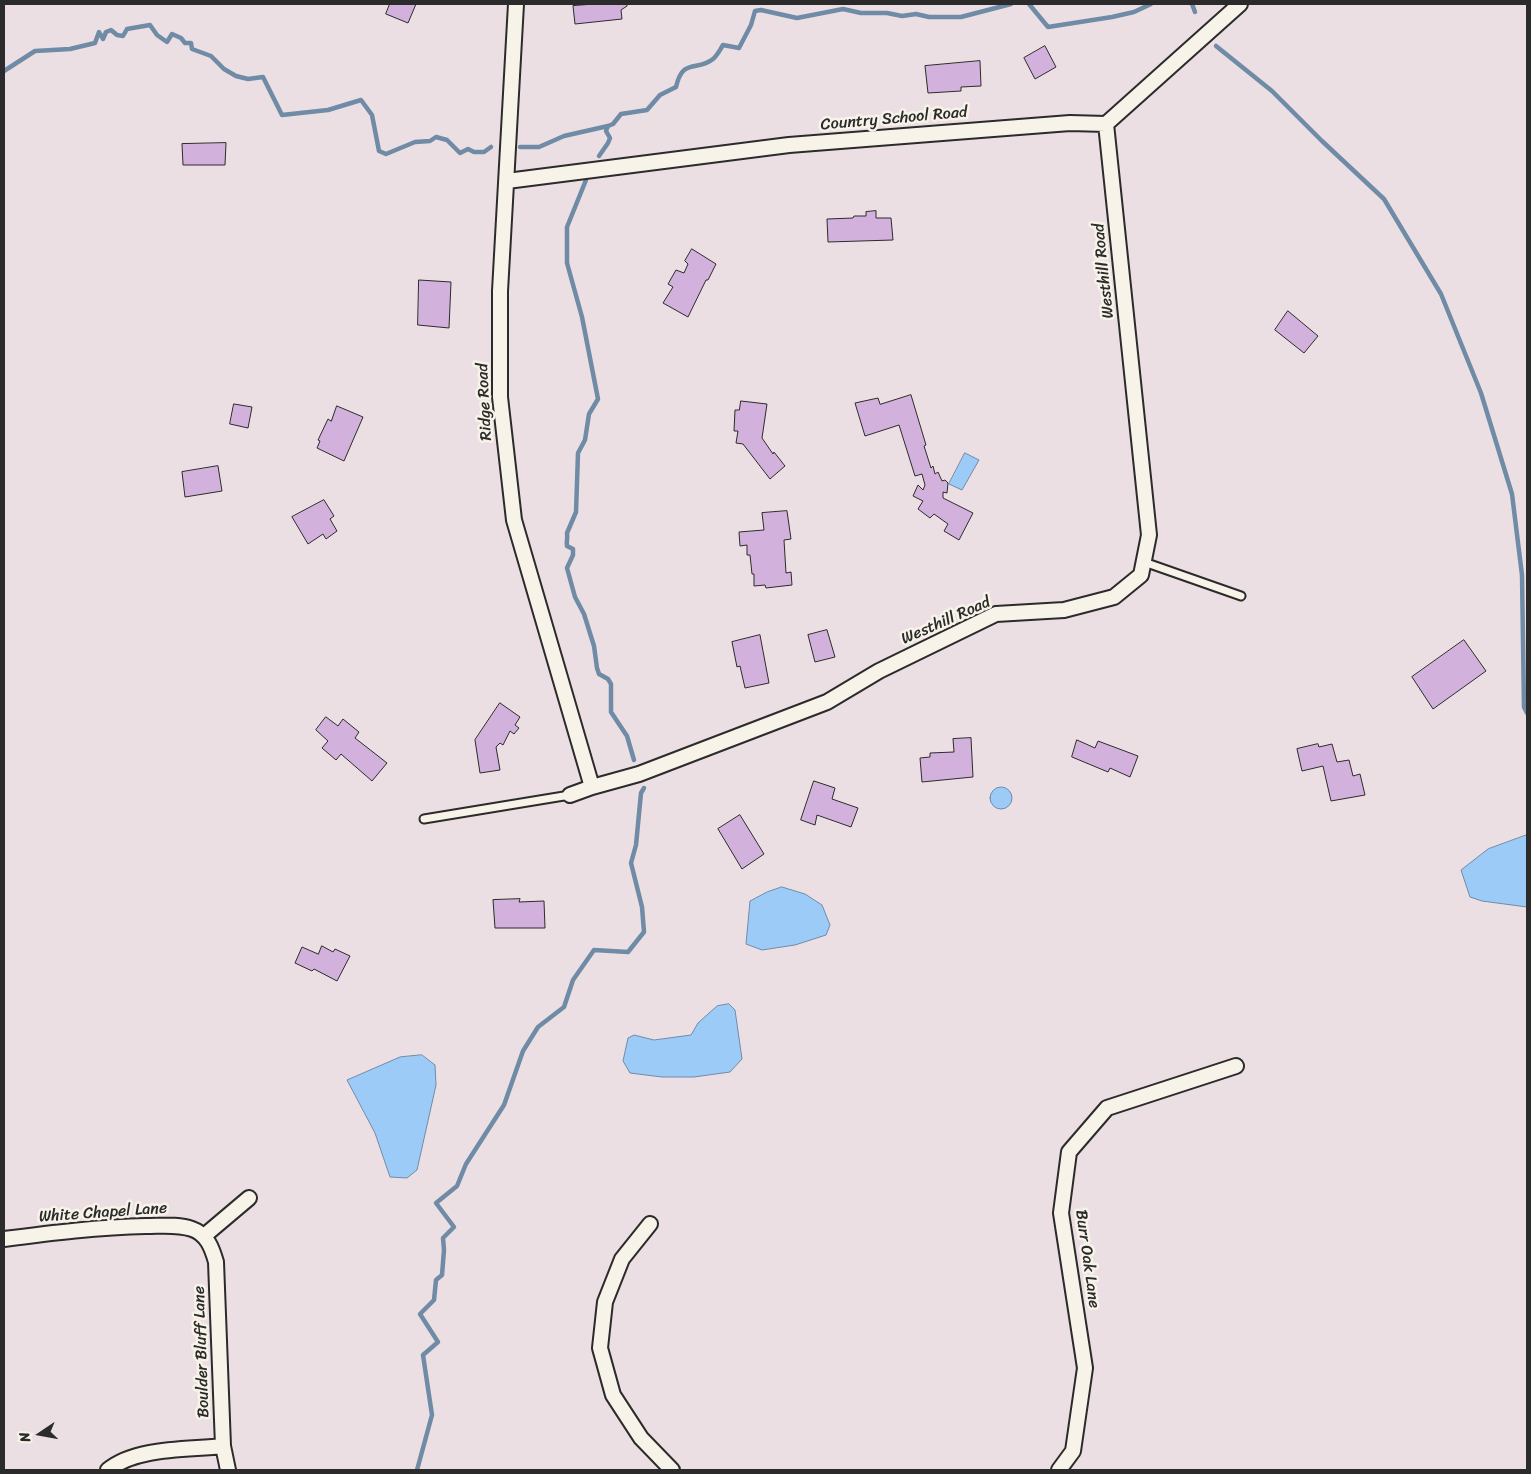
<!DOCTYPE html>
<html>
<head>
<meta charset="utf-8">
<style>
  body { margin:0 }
  #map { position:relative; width:1531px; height:1474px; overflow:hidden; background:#ecdfe4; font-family:Sriracha,sans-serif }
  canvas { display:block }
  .frame { position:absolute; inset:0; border:5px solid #2b2b2b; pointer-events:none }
  .north { position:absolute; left:15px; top:1409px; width:50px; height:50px; -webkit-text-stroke:4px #f7f3e8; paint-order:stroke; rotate:258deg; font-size:14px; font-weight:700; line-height:20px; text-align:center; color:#2b2b2b }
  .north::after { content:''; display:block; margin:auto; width:18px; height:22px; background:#2b2b2b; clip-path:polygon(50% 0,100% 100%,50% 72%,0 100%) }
</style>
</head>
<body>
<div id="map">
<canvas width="1531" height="1474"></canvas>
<div class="frame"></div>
<div class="north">N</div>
</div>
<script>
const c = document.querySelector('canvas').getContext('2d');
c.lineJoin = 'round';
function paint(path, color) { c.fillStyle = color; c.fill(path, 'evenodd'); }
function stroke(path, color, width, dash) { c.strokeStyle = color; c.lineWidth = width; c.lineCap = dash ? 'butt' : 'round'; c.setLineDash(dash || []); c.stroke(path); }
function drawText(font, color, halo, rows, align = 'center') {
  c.font = font + ' Sriracha,sans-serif'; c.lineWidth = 5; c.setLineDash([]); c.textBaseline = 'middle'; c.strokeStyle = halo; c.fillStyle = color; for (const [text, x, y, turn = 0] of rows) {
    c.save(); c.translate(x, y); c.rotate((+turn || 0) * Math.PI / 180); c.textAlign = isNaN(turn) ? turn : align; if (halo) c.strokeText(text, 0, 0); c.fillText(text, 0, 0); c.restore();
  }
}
const water = new Path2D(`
  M 965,453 L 979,460 L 962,490 L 949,484 Z
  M990 798a11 11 0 1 1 22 0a11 11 0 1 1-22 0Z
  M 1527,835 L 1527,907 L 1482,901 L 1470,897 L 1461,870 L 1488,849 Z
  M 782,887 L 805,894 L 822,905 L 830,925 L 826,935 L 795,945 L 762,950 L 746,944 L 750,901 L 767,892 Z
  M 729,1004 L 735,1010 L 742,1059 L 730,1072 L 694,1077 L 662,1077 L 630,1073 L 623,1061 L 628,1038 L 634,1035 L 654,1040 L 691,1035 L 698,1023 L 717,1006 Z
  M 422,1055 L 435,1065 L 436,1085 L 417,1170 L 407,1178 L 390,1177 L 375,1133 L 347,1080 L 400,1057 Z`);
const stream = new Path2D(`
  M 1029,4 L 1048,27 L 1112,17 L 1134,12 L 1151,4
  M 1192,4 L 1195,12
  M 1216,46 L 1272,91 L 1322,141 L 1384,199 L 1441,294 L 1481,393 L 1512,494 L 1522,575 L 1524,707 L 1527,713
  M 4,71 L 35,51 L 70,49 L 95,43 L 99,32 L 103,39 L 106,32 L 111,30 L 117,35 L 123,36 L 127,29 L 150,25 L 157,35 L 167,42 L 172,34 L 181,38 L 185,43 L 191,43 L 192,49 L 211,56 L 224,69 L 236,76 L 248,79 L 263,77 L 282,115 L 328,110 L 361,100 L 372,115 L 379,151 L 386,154 L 415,142 L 430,141 L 436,137 L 447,140 L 460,153 L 468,149 L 474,152 L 484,152 L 491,147
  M 520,147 L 539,147 L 564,136 L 608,126
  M 599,156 L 608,143 L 610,138 L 606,131 L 608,126 L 613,124 L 621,114 L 647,110 L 660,95 L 676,87 C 683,57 697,72 713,59 C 717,56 720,50 723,45 L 739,48 L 751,25 L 755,11 L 761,10 L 797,18 L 843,9 L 861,13 L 887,13 L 902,16 L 916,14 L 929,17 L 961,17 L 1011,4
  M 586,180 L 567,227 L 567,263 L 582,317 L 598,399 L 589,414 L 585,440 L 578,453 L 576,512 L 567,533 C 568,538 566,541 567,546 L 573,549 L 573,555 L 567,568 L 575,597 L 584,614 L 594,646 L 597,668 L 599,674 L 608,679 L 611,684 L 611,712 L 627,736 L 634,760
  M 417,1470 L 432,1415 L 423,1355 L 438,1342 L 420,1314 L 434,1300 L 436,1280 L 442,1275 L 444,1250 L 443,1238 L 454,1227 L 436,1203 L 457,1186 L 466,1164 L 504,1105 L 523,1051 L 538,1027 L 564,1007 L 573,980 L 594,950 L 628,952 L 644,932 L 642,907 L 631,863 L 636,845 L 641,793 L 644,788`);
const building = new Path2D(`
  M 390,4 L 416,4 L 408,23 L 386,14 Z
  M 594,4 L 627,4 L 627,6 L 621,10 L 622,19 L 575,24 L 573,6 Z
  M 1045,46 L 1056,67 L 1035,79 L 1024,58 Z
  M 980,61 L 981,86 L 961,87 L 961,91 L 928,93 L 925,66 Z
  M 226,143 L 225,165 L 183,165 L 182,144 Z
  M 876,211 L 876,218 L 891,218 L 893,240 L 828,242 L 827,219 L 853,218 L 854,216 L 866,216 L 866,212 Z
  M 692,249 L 716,264 L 708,280 L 706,280 L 688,317 L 663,303 L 673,287 L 668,284 L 676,270 L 684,273 L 688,264 L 685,261 Z
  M 419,280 L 451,282 L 449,328 L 418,325 Z
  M 1288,311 L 1318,336 L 1304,353 L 1275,330 Z
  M 911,395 L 926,445 L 924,446 L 931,468 L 933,466 L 935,474 L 938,472 L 942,481 L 945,480 L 948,483 L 947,493 L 943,492 L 943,498 L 973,513 L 959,540 L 944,531 L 948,524 L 934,514 L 930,518 L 918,509 L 923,501 L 913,496 L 918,485 L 923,490 L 925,485 L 922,474 L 915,476 L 899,425 L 865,436 L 855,403 L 878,398 L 880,404 Z
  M 741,401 L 767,404 L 762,438 L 773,454 L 774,452 L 785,466 L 770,479 L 743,444 L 736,443 L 738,431 L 734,431 L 735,410 L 739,410 Z
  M 234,404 L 252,407 L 248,428 L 230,424 Z
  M 337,406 L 363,417 L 344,461 L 317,448 L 320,441 L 318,440 L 328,419 L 331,421 Z
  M 218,466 L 222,491 L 185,497 L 182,472 Z
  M 324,500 L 334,516 L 330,519 L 337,531 L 326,539 L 323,534 L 308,544 L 292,517 Z
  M 787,511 L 791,539 L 784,540 L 786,573 L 791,572 L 792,585 L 766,588 L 765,585 L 754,586 L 754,574 L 752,574 L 750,555 L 747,555 L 747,545 L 740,546 L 739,532 L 764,530 L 762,513 Z
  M 827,630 L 835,657 L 815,662 L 808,635 Z
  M 760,635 L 769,683 L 745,688 L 740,666 L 737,667 L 732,642 Z
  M 1464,640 L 1486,671 L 1433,709 L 1412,677 Z
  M 500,703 L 520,717 L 515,725 L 519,728 L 514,734 L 510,731 L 503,745 L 500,743 L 496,747 L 500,770 L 480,773 L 475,740 Z
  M 326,717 L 338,726 L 343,719 L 359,732 L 355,738 L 387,763 L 372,781 L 341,754 L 336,760 L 322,748 L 328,741 L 316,730 Z
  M 971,738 L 973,777 L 922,782 L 920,758 L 930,757 L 930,753 L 954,752 L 953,739 Z
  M 1077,740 L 1095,748 L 1098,741 L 1138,756 L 1130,777 L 1110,768 L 1108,772 L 1072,757 Z
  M 1318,744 L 1319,747 L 1332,744 L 1337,762 L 1349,760 L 1353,776 L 1360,774 L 1365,795 L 1331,801 L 1323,766 L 1302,771 L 1297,749 Z
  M 814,781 L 835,788 L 832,799 L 858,808 L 851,827 L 817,815 L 815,825 L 801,820 Z
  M 740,815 L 764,854 L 742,869 L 718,829 Z
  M 520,899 L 519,902 L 544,901 L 545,928 L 495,928 L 493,900 Z
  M 322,946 L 333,952 L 335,949 L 350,956 L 337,981 L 314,969 L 312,971 L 295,963 L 302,947 L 318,954 Z`);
const service = new Path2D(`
  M 1144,562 L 1241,596
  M 424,819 L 570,795`);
const minor = new Path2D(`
  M 516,4 L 500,291 L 500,397 L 514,520 L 592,787
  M 507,181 L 789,145 L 1070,123 L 1106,124 L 1240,4
  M 570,795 L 592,787 L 639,774 L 827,702 L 879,671 L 996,614 L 1064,610 L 1114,597 L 1141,575 L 1149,535 L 1106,124
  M 650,1224 L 622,1259 L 605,1302 L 600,1348 L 613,1395 L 641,1438 L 672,1470
  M 204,1236 L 249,1198
  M 4,1239 C 51,1233 99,1227 146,1226 C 162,1226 178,1224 192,1229 C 207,1234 212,1248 216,1262 L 223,1446 L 228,1470
  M 108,1470 C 136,1447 187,1450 223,1446
  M 1059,1470 L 1073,1451 L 1085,1368 L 1061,1213 L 1069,1152 L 1107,1108 L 1236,1066`);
const streetNames = [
  ["Country School Road",894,119,-5],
  ["Westhill Road",1104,271,-96],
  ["Ridge Road",485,402,-93],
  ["Westhill Road",946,621,-24],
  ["White Chapel Lane",103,1213,-4],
  ["Burr Oak Lane",1087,1259,82],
  ["Boulder Bluff Lane",202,1352,-92]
];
paint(water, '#9dcbf8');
stroke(water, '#6f8ba6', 1);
stroke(stream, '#6f8ba6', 4.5);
paint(building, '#d2b1dc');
stroke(building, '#2b2b2b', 1);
stroke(service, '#2b2b2b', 11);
stroke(minor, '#2b2b2b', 18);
stroke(service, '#f7f3e8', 7);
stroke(minor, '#f7f3e8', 14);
drawText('16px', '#2b2b2b', '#f7f3e8', streetNames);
</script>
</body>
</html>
